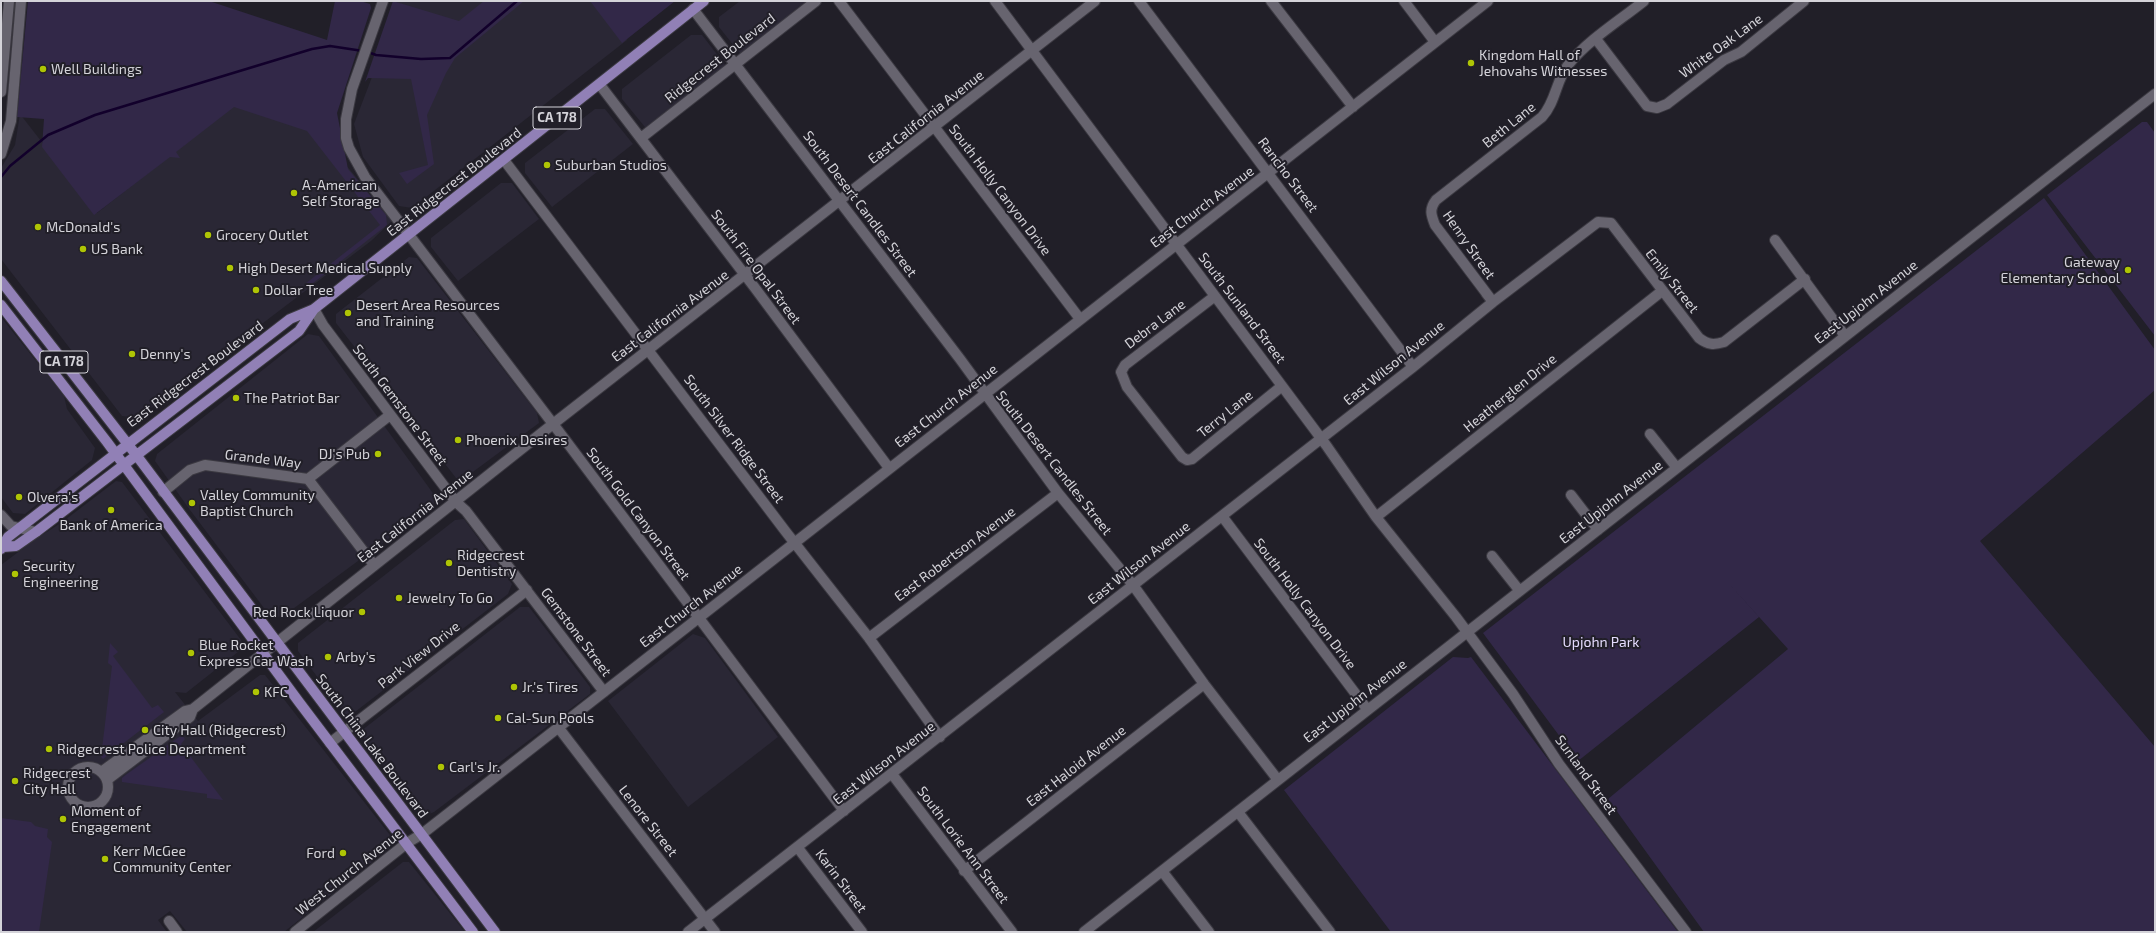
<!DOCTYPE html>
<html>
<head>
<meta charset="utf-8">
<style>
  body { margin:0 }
  #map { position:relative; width:2156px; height:933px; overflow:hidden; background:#211f28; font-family:"Exo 2",sans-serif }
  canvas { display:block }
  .frame { position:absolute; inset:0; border:2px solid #d4d3d9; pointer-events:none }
</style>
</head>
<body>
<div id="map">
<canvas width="2156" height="933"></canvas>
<div class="frame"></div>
</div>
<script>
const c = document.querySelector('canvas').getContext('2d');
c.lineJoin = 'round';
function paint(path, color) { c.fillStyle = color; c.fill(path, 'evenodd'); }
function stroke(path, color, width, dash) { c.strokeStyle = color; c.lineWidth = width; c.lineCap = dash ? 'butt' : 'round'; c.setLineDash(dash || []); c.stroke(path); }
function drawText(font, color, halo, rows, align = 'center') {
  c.font = font + ' "Exo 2",sans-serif'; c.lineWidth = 4; c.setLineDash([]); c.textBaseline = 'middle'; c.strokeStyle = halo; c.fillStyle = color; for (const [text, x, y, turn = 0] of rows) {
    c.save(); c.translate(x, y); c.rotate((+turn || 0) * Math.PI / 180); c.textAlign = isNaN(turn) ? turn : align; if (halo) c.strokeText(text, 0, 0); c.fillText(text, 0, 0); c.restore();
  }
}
const built = new Path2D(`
  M 393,1 L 491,1 L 457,25 Z
  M 519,1 L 596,1 L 627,40 L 412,208 L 399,206 L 363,157 L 354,124 L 372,77 Z
  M 740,1 L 823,1 L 746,61 L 719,27 L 719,17 Z
  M 691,35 L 702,35 L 729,70 L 649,132 L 622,99 L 622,89 Z
  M 240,101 L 313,125 L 392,221 L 371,241 L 138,418 L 122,416 L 1,259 L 1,168 L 15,145 L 20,114 L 97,213 Z
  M 595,109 L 605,109 L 633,144 L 552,207 L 525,173 L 525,163 Z
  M 501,183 L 512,183 L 539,219 L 458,281 L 431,247 L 431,238 Z
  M 409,257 L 417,258 L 537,413 L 539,423 L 462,480 L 456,478 L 336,323 L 336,314 Z
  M 1,317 L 64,396 L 67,409 L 95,448 L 92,460 L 25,514 L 13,513 L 1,497 Z
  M 308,334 L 319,336 L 435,496 L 434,505 L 282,617 L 270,616 L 190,510 L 155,461 L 157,454 Z
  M 116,481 L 122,482 L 241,640 L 243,648 L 186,693 L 175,692 L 198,721 L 260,675 L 265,675 L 393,839 L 391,847 L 284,932 L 187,932 L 170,911 L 158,920 L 167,932 L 1,932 L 1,565 L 37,538 L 61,523 Z
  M 464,519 L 512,584 L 508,594 L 351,715 L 345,714 L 298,651 L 298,643 L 455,520 Z
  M 520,607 L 529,607 L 590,687 L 590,694 L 434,812 L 427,815 L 420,813 L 362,736 L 361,731 Z
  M 693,634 L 705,638 L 778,737 L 688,807 L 608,701 Z
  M 403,862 L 409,862 L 465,932 L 313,932 Z`);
const green = new Path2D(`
  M 28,1 L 209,1 L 327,40 L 335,1 L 360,1 L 370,4 L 371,8 L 337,113 L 348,169 L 386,215 L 387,225 L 308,287 L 305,284 L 380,225 L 307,131 L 234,107 L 176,152 L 180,158 L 170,157 L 94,215 L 42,147 L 44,119 L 17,117 Z
  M 393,1 L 459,21 L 484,1 L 524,1 L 455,58 L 446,73 L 427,115 L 434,164 L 407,184 L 399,173 L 428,165 L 411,79 L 368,78 L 365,82 Z
  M 590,1 L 675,1 L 622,43 Z
  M 2142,122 L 2147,122 L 2155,133 L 2155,336 L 2047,195 Z
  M 2044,198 L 2155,350 L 2155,390 L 1980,541 L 2155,747 L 2155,932 L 1704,932 L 1608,799 L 1788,649 L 1723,577 L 1759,617 L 1578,761 L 1483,633 Z
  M 110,643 L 118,652 L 113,656 L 152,708 L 158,705 L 164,712 L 103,759 L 101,757 L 112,666 L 108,663 Z
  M 1453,657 L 1468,658 L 1471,657 L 1678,932 L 1391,932 L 1284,790 Z
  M 182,735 L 185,739 L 181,744 L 223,800 L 207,798 L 207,794 L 122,782 L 122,778 L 127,774 Z
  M 1,818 L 31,822 L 35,826 L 48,829 L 47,837 L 52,842 L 39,932 L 1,932 Z`);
const stream = new Path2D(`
  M 368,52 L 376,55 L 421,59 L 450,58 L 517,1
  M 1,177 L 10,166 L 48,135 L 95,115 L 312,49 L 330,46 L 363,51`);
const minor = new Path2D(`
  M 383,1 L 352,89 L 346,119 L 346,138 L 349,148 L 365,177 L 563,437 L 844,811
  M 839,1 L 1080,319
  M 995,1 L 1326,445 L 1376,517 L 1456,617 L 1513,694 L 1559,764 L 1686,932
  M 1139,1 L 1413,367
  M 1271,1 L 1353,107
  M 1404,1 L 1435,42
  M 693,9 L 960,359 L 1058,493 L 1133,585 L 1204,684 L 1278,780
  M 1596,39 L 1647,106 L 1657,108 L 1667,104 L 1724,60 L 1741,52 L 1804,1
  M 600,85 L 755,288 L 889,468
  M 1,92 L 9,1
  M 641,138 L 816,1
  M 1,154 L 11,121 L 21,1
  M 504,160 L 786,532 L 869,638 L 940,737
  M 1775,240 L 1845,336
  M 1486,293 L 1493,302 L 1435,225 C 1431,215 1429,209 1436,200 L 1542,117 C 1556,102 1556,80 1568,65 C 1588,40 1619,21 1644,1
  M 1215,296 L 1125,365 L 1121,372 L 1127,387 L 1182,457 L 1187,460 L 1192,459 L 1282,386
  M 314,309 L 323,325 L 456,502 L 466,511 L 604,692
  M 1650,434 L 1677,468
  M 308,479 L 390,415
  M 163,492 L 190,470 L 205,465 L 308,479 L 374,565
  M 1571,495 L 1598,530
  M 1,515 L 11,526 L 36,532
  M 1222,516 L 1367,709
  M 1376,517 L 1662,291
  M 1492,556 L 1519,590
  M 869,638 L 1058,493
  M 558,727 L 715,932
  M 330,743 L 527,590
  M68 787a20 20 0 1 1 40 0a20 20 0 1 1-40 0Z
  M 101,772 L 185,711 L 193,709 L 553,424 L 1095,1
  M 892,774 L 1012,932
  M 107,780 L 190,717 L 193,709
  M 1238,812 L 1330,932
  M 798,848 L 862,932
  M 964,871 L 1204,684
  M 1162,871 L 1209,932
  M 169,921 L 177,932
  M 295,932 L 407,843 L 422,834 L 1488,1
  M 688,932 L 1413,367 L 1493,302 L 1598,222 L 1611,223 L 1699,338 C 1708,345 1714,345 1724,342 L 1805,279
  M 1084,932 L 2155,94`);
const major = new Path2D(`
  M 1,281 L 137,456 L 495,932
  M 1,305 L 107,442 L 299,702 L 473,932
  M 3,547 L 16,546 L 36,532 L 299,331 L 314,309
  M 1,549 L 8,537 L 290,319 L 314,309 L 704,1`);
const markers = [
  [1471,63,4,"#afc505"],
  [43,69,4,"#afc505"],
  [547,165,4,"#afc505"],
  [294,193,4,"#afc505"],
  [38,227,4,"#afc505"],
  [208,235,4,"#afc505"],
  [83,249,4,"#afc505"],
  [230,268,4,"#afc505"],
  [2128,270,4,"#afc505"],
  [256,290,4,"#afc505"],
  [348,313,4,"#afc505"],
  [132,354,4,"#afc505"],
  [236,398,4,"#afc505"],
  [458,440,4,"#afc505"],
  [378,454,4,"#afc505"],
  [19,497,4,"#afc505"],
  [192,503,4,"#afc505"],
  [111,510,4,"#afc505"],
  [449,563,4,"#afc505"],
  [15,574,4,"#afc505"],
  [399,598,4,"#afc505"],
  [362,612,4,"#afc505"],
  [191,653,4,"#afc505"],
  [328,657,4,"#afc505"],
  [514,687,4,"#afc505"],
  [256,692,4,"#afc505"],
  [498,718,4,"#afc505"],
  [145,730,4,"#afc505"],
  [49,749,4,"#afc505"],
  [441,767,4,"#afc505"],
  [15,781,4,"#afc505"],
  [63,819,4,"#afc505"],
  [343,853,4,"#afc505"],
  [105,859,4,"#afc505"]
];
const shields = [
  [557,118,48],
  [64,362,48]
];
const shieldNames = [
  ["CA 178",557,118],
  ["CA 178",64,362]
];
const streetNames = [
  ["White Oak Lane",1721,46,-36],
  ["Ridgecrest Boulevard",720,58,-38],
  ["East California Avenue",926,117,-38],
  ["Beth Lane",1509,125,-39],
  ["Rancho Street",1288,175,53],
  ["East Ridgecrest Boulevard",454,182,-38],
  ["South Holly Canyon Drive",1000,190,53],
  ["South Desert Candles Street",860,204,53],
  ["East Church Avenue",1202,207,-37],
  ["Henry Street",1469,245,55],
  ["South Fire Opal Street",756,267,53],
  ["Emily Street",1672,281,52],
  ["East Upjohn Avenue",1866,302,-38],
  ["South Sunland Street",1242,308,53],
  ["East California Avenue",670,316,-37],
  ["Debra Lane",1155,324,-37],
  ["East Wilson Avenue",1394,363,-39],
  ["East Ridgecrest Boulevard",195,374,-37],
  ["Heatherglen Drive",1510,393,-39],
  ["South Gemstone Street",400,405,53],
  ["East Church Avenue",946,406,-38],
  ["Terry Lane",1225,414,-39],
  ["South Silver Ridge Street",734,439,53],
  ["Grande Way",263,459,7],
  ["South Desert Candles Street",1054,463,52],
  ["East Upjohn Avenue",1611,502,-38],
  ["South Gold Canyon Street",638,514,53],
  ["East California Avenue",415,516,-38],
  ["East Robertson Avenue",955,554,-37],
  ["East Wilson Avenue",1139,563,-38],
  ["South Holly Canyon Drive",1305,604,53],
  ["East Church Avenue",691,606,-38],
  ["Gemstone Street",576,632,53],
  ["Park View Drive",419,655,-38],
  ["East Upjohn Avenue",1355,701,-38],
  ["South China Lake Boulevard",372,746,53],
  ["East Wilson Avenue",884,763,-38],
  ["East Haloid Avenue",1076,766,-38],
  ["Sunland Street",1586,775,54],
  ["Lenore Street",648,821,52],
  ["South Lorie Ann Street",963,845,53],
  ["West Church Avenue",349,872,-38],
  ["Karin Street",841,881,53]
];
const poiNames = [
  ["Kingdom Hall of",1479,55],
  ["Jehovahs Witnesses",1479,71],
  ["Well Buildings",51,69],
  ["Suburban Studios",555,165],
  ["A-American",302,185],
  ["Self Storage",302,201],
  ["McDonald's",46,227],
  ["Grocery Outlet",216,235],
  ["US Bank",91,249],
  ["Gateway",2120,262,"right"],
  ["Elementary School",2120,278,"right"],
  ["High Desert Medical Supply",238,268],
  ["Dollar Tree",264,290],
  ["Desert Area Resources",356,305],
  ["and Training",356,321],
  ["Denny's",140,354],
  ["The Patriot Bar",244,398],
  ["Phoenix Desires",466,440],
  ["DJ's Pub",370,454,"right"],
  ["Valley Community",200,495],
  ["Baptist Church",200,511],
  ["Olvera's",27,497],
  ["Bank of America",111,525,"center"],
  ["Ridgecrest",457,555],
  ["Dentistry",457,571],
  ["Security",23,566],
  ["Engineering",23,582],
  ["Jewelry To Go",407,598],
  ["Red Rock Liquor",354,612,"right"],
  ["Blue Rocket",199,645],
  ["Express Car Wash",199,661],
  ["Arby's",336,657],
  ["Jr.'s Tires",522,687],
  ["KFC",264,692],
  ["Cal-Sun Pools",506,718],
  ["City Hall (Ridgecrest)",153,730],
  ["Ridgecrest Police Department",57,749],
  ["Carl's Jr.",449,767],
  ["Ridgecrest",23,773],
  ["City Hall",23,789],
  ["Moment of",71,811],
  ["Engagement",71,827],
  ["Kerr McGee",113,851],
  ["Community Center",113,867],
  ["Ford",335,853,"right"]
];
const parkNames = [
  ["Upjohn Park",1601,642]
];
paint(built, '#2a2735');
paint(green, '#322848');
stroke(stream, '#12002b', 2.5);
stroke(minor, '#3b3941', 12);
stroke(major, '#3b3941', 12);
stroke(minor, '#67646f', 10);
stroke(major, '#9180b6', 10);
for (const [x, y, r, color] of markers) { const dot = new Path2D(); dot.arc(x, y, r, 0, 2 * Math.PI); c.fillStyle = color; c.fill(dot); stroke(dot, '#211f28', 1.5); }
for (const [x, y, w] of shields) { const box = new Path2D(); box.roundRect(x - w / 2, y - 11, w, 22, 3); c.fillStyle = '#211f28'; c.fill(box); stroke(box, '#d4d3d9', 1); }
drawText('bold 13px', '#d4d3d9', null, shieldNames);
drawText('14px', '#d4d3d9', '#211f28', streetNames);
drawText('14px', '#d4d3d9', '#211f28', poiNames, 'left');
drawText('14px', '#e5dcfe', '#211f28', parkNames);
</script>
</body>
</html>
